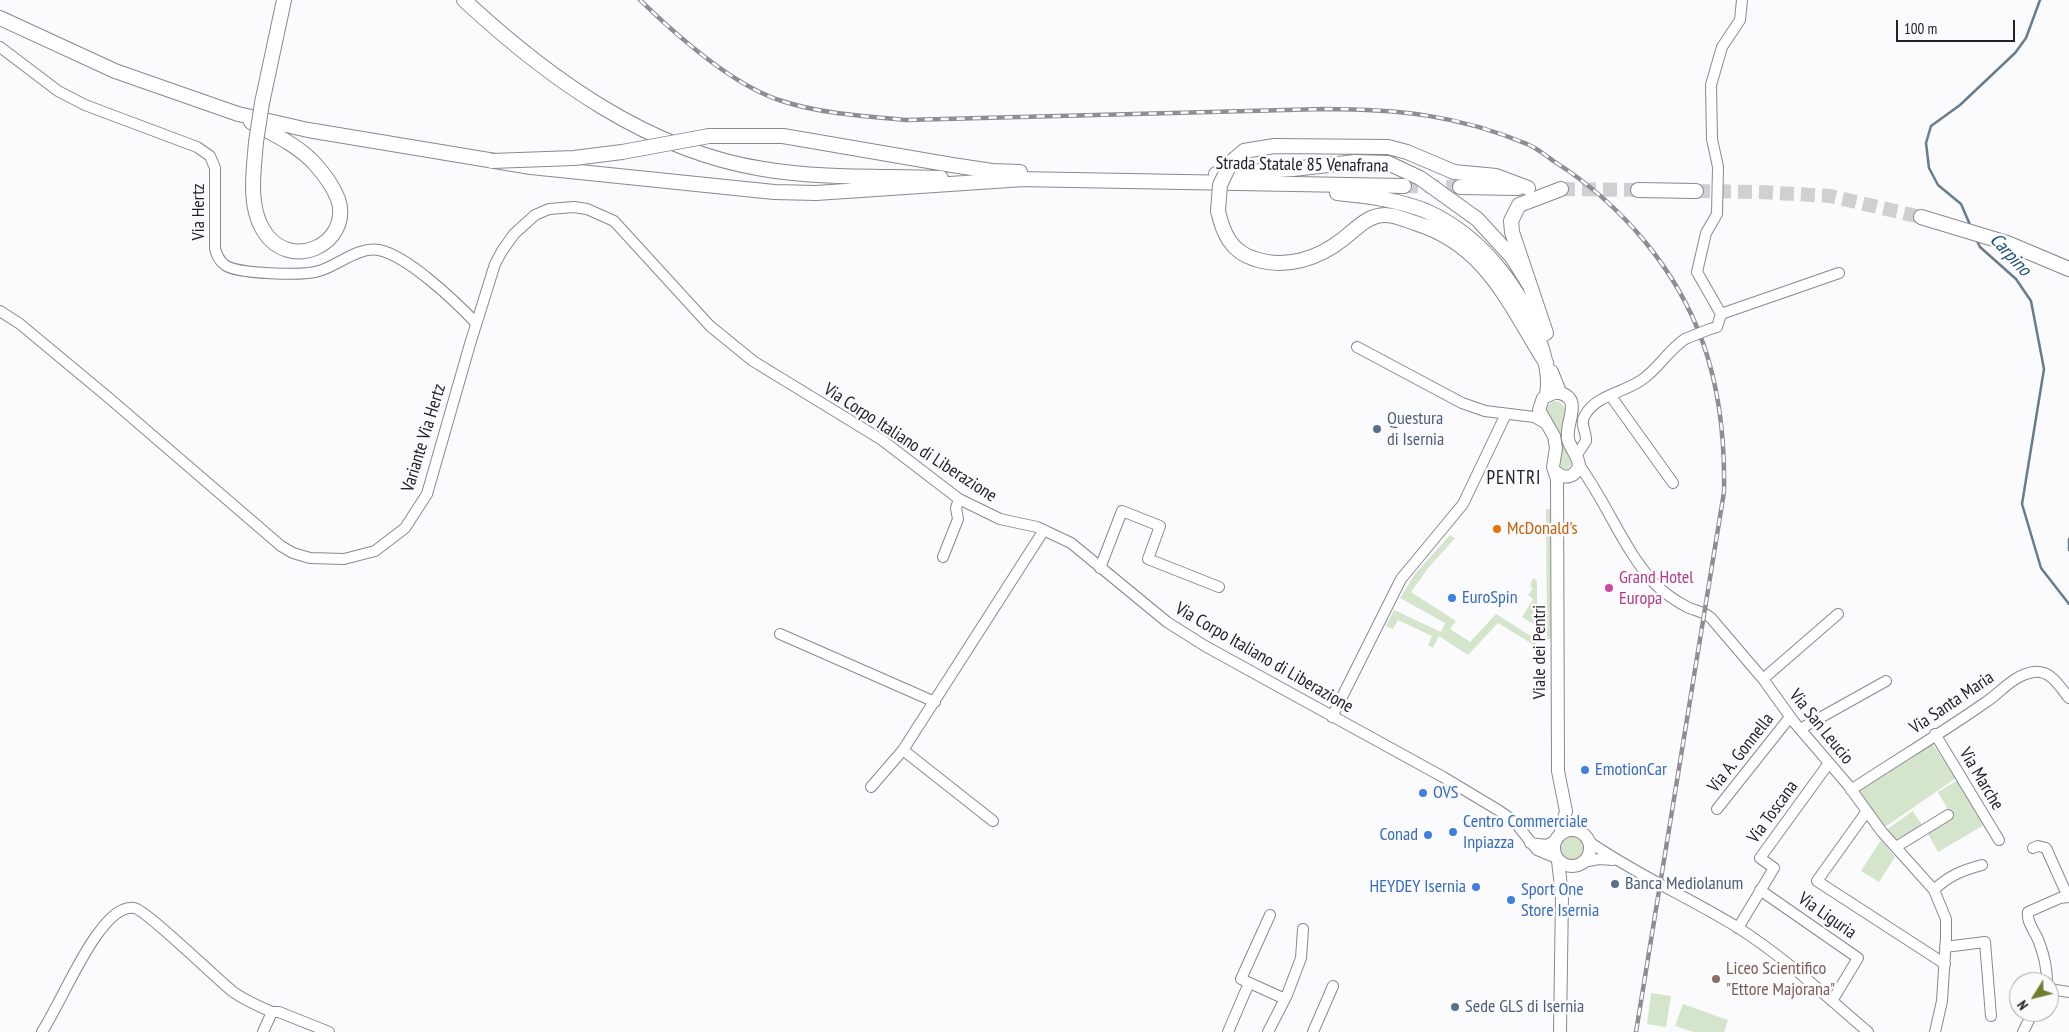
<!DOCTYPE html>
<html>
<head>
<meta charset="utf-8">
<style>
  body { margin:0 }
  #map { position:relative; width:2069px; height:1032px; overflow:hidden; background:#fbfafd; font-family:"PT Sans Narrow",sans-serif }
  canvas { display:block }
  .north { position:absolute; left:2009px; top:972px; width:50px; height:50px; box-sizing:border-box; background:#fbfafd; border:1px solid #a5a4a7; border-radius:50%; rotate:234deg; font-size:14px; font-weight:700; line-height:20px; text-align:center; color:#242227 }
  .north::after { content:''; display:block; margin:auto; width:18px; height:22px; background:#707f2d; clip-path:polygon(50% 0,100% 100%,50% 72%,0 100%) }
  .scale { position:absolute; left:1896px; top:20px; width:119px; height:22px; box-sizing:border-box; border:2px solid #242227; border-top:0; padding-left:6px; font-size:15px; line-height:18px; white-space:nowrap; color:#242227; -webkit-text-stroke:4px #fbfafd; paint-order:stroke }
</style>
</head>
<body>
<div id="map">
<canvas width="2069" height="1032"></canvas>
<div class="north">N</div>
<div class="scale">100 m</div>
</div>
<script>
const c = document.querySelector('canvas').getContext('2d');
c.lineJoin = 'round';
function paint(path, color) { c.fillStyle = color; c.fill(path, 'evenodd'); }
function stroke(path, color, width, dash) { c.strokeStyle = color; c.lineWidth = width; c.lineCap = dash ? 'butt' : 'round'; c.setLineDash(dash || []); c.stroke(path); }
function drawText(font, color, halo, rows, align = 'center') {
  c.font = font + ' "PT Sans Narrow",sans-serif'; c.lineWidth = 5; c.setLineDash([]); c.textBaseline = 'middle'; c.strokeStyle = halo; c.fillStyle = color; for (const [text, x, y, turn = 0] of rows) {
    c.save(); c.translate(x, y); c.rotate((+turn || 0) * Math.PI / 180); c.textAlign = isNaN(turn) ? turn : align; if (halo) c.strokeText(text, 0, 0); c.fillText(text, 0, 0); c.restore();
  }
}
const green = new Path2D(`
  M 1554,401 L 1560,402 L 1565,408 L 1562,434 L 1573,463 L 1567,469 L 1561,467 L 1559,463 L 1559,435 L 1546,412 L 1548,405 Z
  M 1546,509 L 1550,509 L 1551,639 L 1547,639 Z
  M 1450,535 L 1455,538 L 1429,567 L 1411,592 L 1456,621 L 1450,629 L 1470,642 L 1496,614 L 1534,638 L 1537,647 L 1498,623 L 1468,655 L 1439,636 L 1433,648 L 1428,645 L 1432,636 L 1398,620 L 1393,629 L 1386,626 L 1394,610 L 1441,632 L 1445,623 L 1400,598 L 1415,574 Z
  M 1533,578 L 1537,581 L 1537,622 L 1534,624 L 1522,617 L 1533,599 L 1528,595 L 1533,588 L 1530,586 Z
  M 1929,739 L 1956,778 L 1882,829 L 1855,790 Z
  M 1958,780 L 1984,825 L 1938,852 L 1927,832 L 1952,817 L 1938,792 Z
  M 1913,811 L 1924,828 L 1896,844 L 1886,830 Z
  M 1574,835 L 1582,839 L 1585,848 L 1583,857 L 1570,862 L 1560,855 L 1558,847 L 1565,836 Z
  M 1881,840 L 1895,857 L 1879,882 L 1861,871 Z
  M 1651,993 L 1671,996 L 1666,1027 L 1647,1024 Z
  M 1683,1004 L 1728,1020 L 1724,1032 L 1693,1032 L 1675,1026 Z`);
const stream = new Path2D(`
  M 1971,227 L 1961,204 L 1938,185 L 1929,168 L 1926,143 L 1931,126 L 1960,105 L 2015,53 L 2026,38 L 2040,0
  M 1976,239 L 1980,247 L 2016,279 L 2031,301 L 2044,369 L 2022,504 L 2041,568 L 2069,604
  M 2069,539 L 2069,550`);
const highwayTunnel = new Path2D(`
  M 1404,186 L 1460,187
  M 1561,189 L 1638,190
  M 1696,191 L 1760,192 L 1830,196 L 1921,217`);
const minor = new Path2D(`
  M 0,47 L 58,91 L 85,105 L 197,147 L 210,156 L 215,168 L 215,249 C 217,255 219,261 225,265 C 236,274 304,276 319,271 C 337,266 359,246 379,250 C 408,256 455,301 476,323
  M 0,311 L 20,324 L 109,398 L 281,546 L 293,553 L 310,558 L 344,559 L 375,551 L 405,528 L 427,494 L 470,344 L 495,264 L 502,251 L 514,234 L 535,215 L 549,209 L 574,207 L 587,209 L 614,221 L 710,326 L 753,361 L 882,440 L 959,499 L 1000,519 L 1037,527 L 1071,543 L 1167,622 L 1205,646 L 1443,777 L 1498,810 L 1514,821 L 1537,850 L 1556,858
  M 1721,314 L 1839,273
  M 1710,329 L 1717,327 L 1721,314 L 1697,272 L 1706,233 L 1717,214 L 1718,167 L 1712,139 L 1711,85 L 1722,47 L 1740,20 L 1742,0
  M 1357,347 L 1462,403 L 1485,411 L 1534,417 L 1545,423
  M 1610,395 L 1673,483
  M 1576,456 L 1586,441 C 1587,432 1579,424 1585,415 C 1597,395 1622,393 1640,381 C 1658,370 1667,351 1685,339
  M 1579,465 C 1607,503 1623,549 1655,584 C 1664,593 1676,601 1687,607 C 1695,611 1703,611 1711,618 L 1763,679 L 1794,722 L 1848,785 L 1882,832 L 1934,890 L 1946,919 L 1946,938 L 1942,1001 L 1935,1032
  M 943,557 L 958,519 L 956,508 L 959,499
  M 1100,568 L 1122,511 L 1160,526 L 1148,559 L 1219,587
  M 780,634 L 935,702
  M 1763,679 L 1838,614
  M 1332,717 L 1401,579 L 1463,504 L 1506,414
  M 1800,729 L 1886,681
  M 1935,734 L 1999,840
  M 903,750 L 993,821
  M 871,787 L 903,750 L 1044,530
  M 1851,790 C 1896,760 1942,733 1986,702 C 2001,692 2015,674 2034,672 C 2051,670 2060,687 2069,698
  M 1717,809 L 1790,717
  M 1867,811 L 1817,881 L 1945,964
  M 1588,841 C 1635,874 1688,897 1737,927 C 1784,957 1826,996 1868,1032
  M 1530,843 L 1546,845 L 1555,841
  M 1896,847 L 1948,815
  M 2033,848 L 2038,846 L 2046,848 L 2068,897
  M 1583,862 L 1599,859 L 1613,860
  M 1760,890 L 1858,958 L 1832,1001
  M 1934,890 C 1948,876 1963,870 1982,865
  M 1270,915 L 1241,979 L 1285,999
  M 1738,928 L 1774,868 L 1760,858 L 1829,763
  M 1945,947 L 1985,942 L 1991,1016
  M 2047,982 C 2047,969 2044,955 2039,942 C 2036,933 2026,922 2028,912 L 2060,898 L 2069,897
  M 2049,989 L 2069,992
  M 42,1032 C 61,1001 75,966 96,936 C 104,925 118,906 134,908 C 145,909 216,978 232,991 C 244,1000 258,1006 272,1012 L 279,1012 L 329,1032
  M 263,1032 L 272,1012
  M 1228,1032 L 1249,983
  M 1268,1032 L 1287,995 L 1301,958 L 1303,929
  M 1313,1032 L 1333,986
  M 2023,1032 L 2033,1012`);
const major = new Path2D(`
  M 1556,472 C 1565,480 1576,477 1579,465 C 1578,455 1570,448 1568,439 C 1565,421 1585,397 1556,392 L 1543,398 L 1539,410 L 1554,436 L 1556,448 L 1553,467 L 1557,479 L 1558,771 L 1566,811 L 1560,835
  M1554 848a18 18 0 1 1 36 0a18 18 0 1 1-36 0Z
  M 1558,861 L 1562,895 L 1560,1032`);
const highway = new Path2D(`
  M 464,0 C 547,77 648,151 763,169 C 821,179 882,176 941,178
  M 0,18 L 115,71 L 238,114 L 308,130 L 531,167 L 774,192 L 816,193 L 1024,179
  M 262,103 L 284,0
  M 251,122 C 273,134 298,145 315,164 C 324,174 333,186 338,199 C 353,244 288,275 262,228 C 248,203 254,169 256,142
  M 709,136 L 783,136 L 952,165 L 992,171 L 1020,172
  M 1231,162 L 1244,151 L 1274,146 L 1388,147 L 1407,152 L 1454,172 L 1496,176 L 1528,188
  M 1216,174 L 1293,169 L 1355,162 L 1388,163 L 1420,178 L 1477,219 L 1512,257 L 1529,284
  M 1017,179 L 1404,186
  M 1460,187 L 1518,188
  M 1638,190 L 1696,191
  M 1337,193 C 1367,196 1399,200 1426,211 C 1482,236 1523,290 1541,346 C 1546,362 1550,378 1547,395
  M 1218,211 C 1223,233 1231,252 1255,259 C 1286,269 1318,259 1343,239 C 1356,229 1368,215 1385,215 C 1395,215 1406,220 1415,223 C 1487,245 1509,305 1546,363
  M 1921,217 L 2007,243 L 2069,269
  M 1546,333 L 1512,232 L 1511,221 L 1519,205 L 1561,189
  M 1551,372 L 1559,392`);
const rail = new Path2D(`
  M 640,0 C 676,35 733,86 782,101 C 822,114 864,116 906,120 L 1324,109 C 1398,109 1457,115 1527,144 C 1537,148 1546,156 1555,162 C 1621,204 1677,269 1703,343 C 1720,391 1725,442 1724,492 L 1636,1032`);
const minorBridge = new Path2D(`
  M 1685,339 L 1710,329`);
const highwayBridge = new Path2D(`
  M 256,142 L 262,103
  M 492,161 L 574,158 L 622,152 L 709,136
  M 1218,211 L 1220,185 L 1231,162`);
const markers = [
  [1377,429,5,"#5c6f8a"],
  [1497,529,5,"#e8710a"],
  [1609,588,5,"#d1479c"],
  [1452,598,5,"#3f7fe0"],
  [1585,770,5,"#3f7fe0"],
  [1423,793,5,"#3f7fe0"],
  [1453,832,5,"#3f7fe0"],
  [1428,835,5,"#3f7fe0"],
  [1615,884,5,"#5c6f8a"],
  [1476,887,5,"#3f7fe0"],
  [1511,900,5,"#3f7fe0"],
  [1716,979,5,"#8d6e63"],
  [1455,1007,5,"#5c6f8a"]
];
const streetNames = [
  ["Strada Statale 85 Venafrana",1302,165,1],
  ["Via Hertz",199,212,-90],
  ["Variante Via Hertz",424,438,-73],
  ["Via Corpo Italiano di Liberazione",910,443,33],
  ["Viale dei Pentri",1540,652,-90],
  ["Via Corpo Italiano di Liberazione",1264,658,30],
  ["Via Santa Maria",1952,703,-34],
  ["Via San Leucio",1821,727,51],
  ["Via A. Gonnella",1741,753,-52],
  ["Via Marche",1981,779,59],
  ["Via Toscana",1773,812,-54],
  ["Via Liguria",1827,916,35]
];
const serviceNames = [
  ["Questura",1387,419],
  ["di Isernia",1387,440],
  ["Banca Mediolanum",1625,884],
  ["Sede GLS di Isernia",1465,1007]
];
const foodNames = [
  ["McDonald's",1507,529]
];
const hotelNames = [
  ["Grand Hotel",1619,578],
  ["Europa",1619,599]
];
const shopNames = [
  ["EuroSpin",1462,598],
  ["EmotionCar",1595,770],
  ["OVS",1433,793],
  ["Centro Commerciale",1463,822],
  ["Inpiazza",1463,843],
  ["Conad",1418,835,"right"],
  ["HEYDEY Isernia",1466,887,"right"],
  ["Sport One",1521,890],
  ["Store Isernia",1521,911]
];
const educationNames = [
  ["Liceo Scientifico",1726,969],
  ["\"Ettore Majorana\"",1726,990]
];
const waterNames = [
  ["Carpino",2010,255,47]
];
const neighbourhoodNames = [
  ["PENTRI",1514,479]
];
paint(green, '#d4e5cb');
stroke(stream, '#687c8c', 2.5);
stroke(highwayTunnel, '#d0cfd2', 14, [14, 7]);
stroke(minor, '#8b8794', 12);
stroke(major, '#8b8794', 14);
stroke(highway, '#8b8794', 16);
stroke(minor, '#fff', 10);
stroke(major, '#fff', 12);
stroke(highway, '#fff', 14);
stroke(rail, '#8e8d91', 4.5);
stroke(rail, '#fbfafd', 2.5, [8]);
stroke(minorBridge, '#8b8794', 12, []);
stroke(highwayBridge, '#8b8794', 16, []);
stroke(minorBridge, '#fff', 10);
stroke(highwayBridge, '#fff', 14);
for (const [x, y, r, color] of markers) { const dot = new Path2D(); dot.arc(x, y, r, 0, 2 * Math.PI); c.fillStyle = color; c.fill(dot); stroke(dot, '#fbfafd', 2); }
drawText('18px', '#242227', '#fbfafd', streetNames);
drawText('18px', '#4e5e75', '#fbfafd', serviceNames, 'left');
drawText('18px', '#c56008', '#fbfafd', foodNames, 'left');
drawText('18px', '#b23c85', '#fbfafd', hotelNames, 'left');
drawText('18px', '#366cbe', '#fbfafd', shopNames, 'left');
drawText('18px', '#785e54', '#fbfafd', educationNames, 'left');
drawText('italic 19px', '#1b506f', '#fbfafd', waterNames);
c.letterSpacing = '1px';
drawText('19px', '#242227', '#fbfafd', neighbourhoodNames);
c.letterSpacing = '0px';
</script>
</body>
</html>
